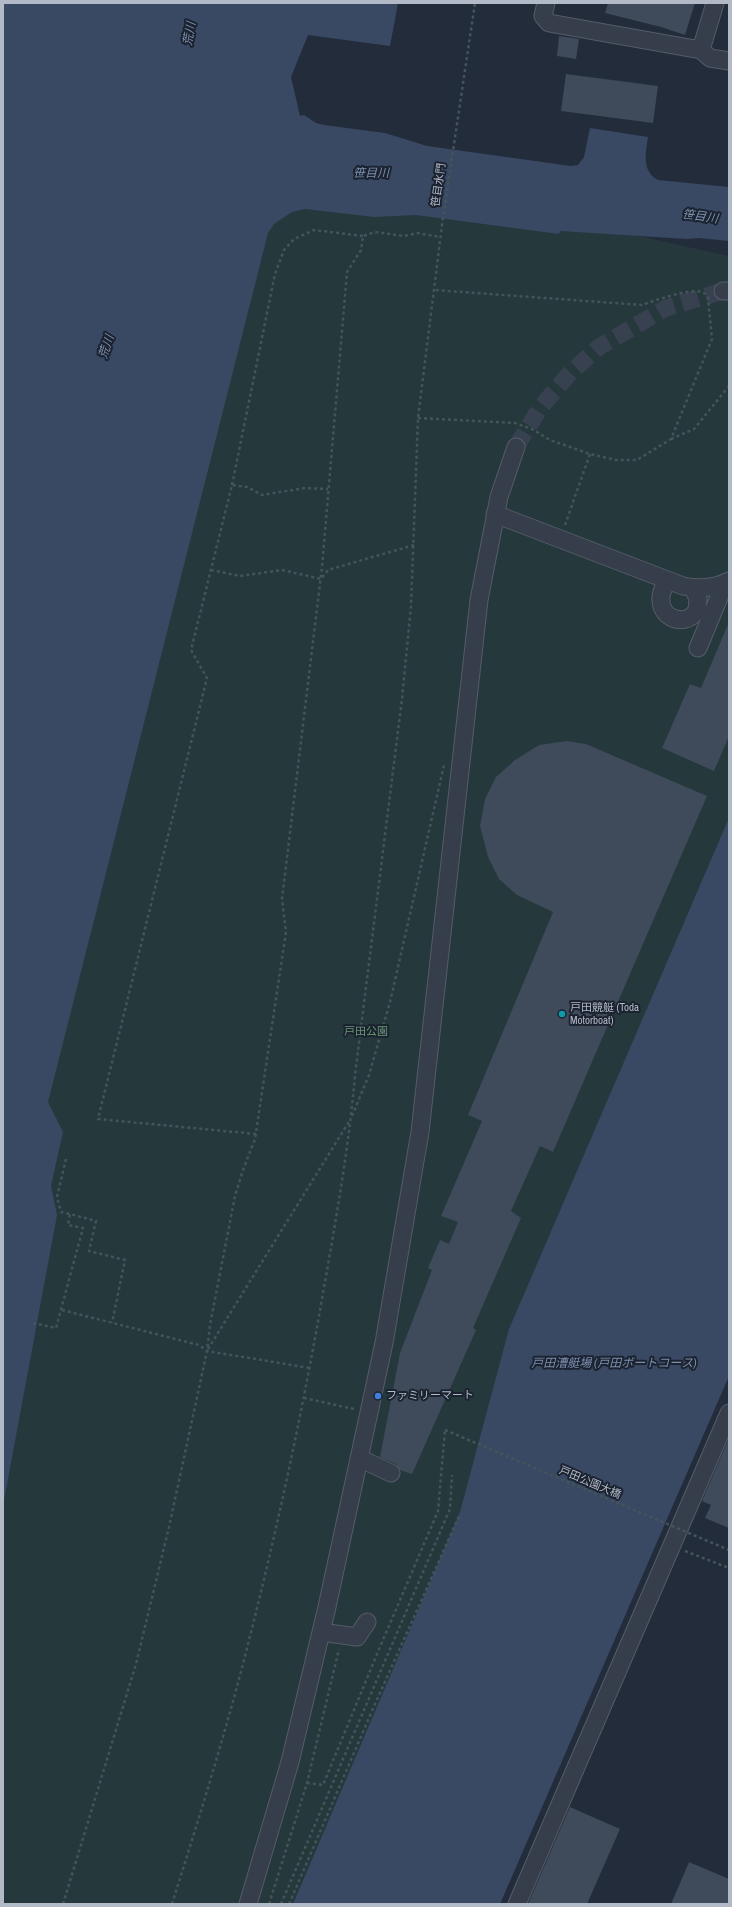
<!DOCTYPE html>
<html>
<head>
<meta charset="utf-8">
<style>
  body { margin:0 }
  #map { position:relative; width:732px; height:1907px; overflow:hidden; background:#232c3b; font-family:"Archivo Narrow",sans-serif }
  canvas { display:block }
  .frame { position:absolute; inset:0; border:4px solid #b2b9c7; pointer-events:none }
</style>
</head>
<body>
<div id="map">
<canvas width="732" height="1907"></canvas>
<div class="frame"></div>
</div>
<script>
const c = document.querySelector('canvas').getContext('2d');
c.lineJoin = 'round';
function paint(path, color) { c.fillStyle = color; c.fill(path, 'evenodd'); }
function stroke(path, color, width, dash) { c.strokeStyle = color; c.lineWidth = width; c.lineCap = dash ? 'butt' : 'round'; c.setLineDash(dash || []); c.stroke(path); }
function drawText(font, color, halo, rows, align = 'center') {
  c.font = font + ' "Archivo Narrow","Noto Sans JP",sans-serif'; c.lineWidth = 4; c.setLineDash([]); c.textBaseline = 'middle'; c.strokeStyle = halo; c.fillStyle = color; for (const [text, x, y, turn = 0] of rows) {
    c.save(); c.translate(x, y); c.rotate((+turn || 0) * Math.PI / 180); c.textAlign = isNaN(turn) ? turn : align; if (halo) c.strokeText(text, 0, 0); c.fillText(text, 0, 0); c.restore();
  }
}
const green = new Path2D(`
  M 174,133 L 729,256 L 729,1344 L 498,1904 L 3,1904 L 3,721 Z`);
const water = new Path2D(`
  M 3,3 L 398,3 L 390,46 L 308,35 L 291,77 L 300,116 L 304,115 L 316,123 L 324,125 L 385,133 L 427,146 L 571,166 L 578,165 L 584,157 L 590,128 L 648,137 C 646,152 641,171 658,180 L 729,187 L 729,241 L 699,238 L 687,239 L 560,231 L 559,234 L 416,215 L 374,217 L 305,209 L 292,212 L 274,224 L 268,233 L 48,1102 L 63,1132 L 51,1186 L 57,1215 L 3,1506 Z
  M 729,818 L 729,1376 L 500,1904 L 293,1904 L 460,1512 L 509,1329 Z`);
const building = new Path2D(`
  M 608,3 L 695,3 L 685,35 L 661,27 L 605,13 Z
  M 559,36 L 579,39 L 576,59 L 557,56 Z
  M 566,74 L 658,86 L 653,123 L 561,111 Z
  M 729,622 L 729,736 L 714,771 L 662,748 L 690,684 L 701,688 Z
  M 567,741 L 586,744 L 707,796 L 553,1152 L 540,1146 L 511,1211 L 521,1218 L 473,1328 L 476,1330 L 412,1474 L 400,1470 L 396,1464 L 380,1457 L 400,1353 L 432,1270 L 428,1268 L 440,1240 L 449,1244 L 458,1222 L 441,1216 L 482,1121 L 468,1115 L 553,912 L 517,895 L 499,879 L 488,857 L 480,826 L 485,799 L 496,777 L 515,760 L 539,745 Z
  M 729,1438 L 729,1528 L 705,1518 L 711,1505 L 702,1501 Z
  M 570,1807 L 620,1829 L 587,1904 L 528,1904 Z
  M 689,1862 L 729,1879 L 729,1904 L 671,1904 Z`);
const minorTunnel = new Path2D(`
  M 516,447 L 540,408 L 570,373 L 599,347 L 666,308 L 723,291`);
const path = new Path2D(`
  M 418,418 L 515,423 L 532,429 L 550,440 L 590,454 L 616,460 L 637,460 L 671,439 L 712,339 L 708,298 C 707,297 705,293 704,293 C 695,286 653,301 642,305 L 434,290
  M 671,439 L 694,429 L 729,386
  M 232,485 L 275,274 L 284,250 L 294,239 L 314,230 L 363,236
  M 565,525 L 590,454
  M 211,570 L 240,576 L 282,570 L 321,579 L 328,570 L 414,545
  M 352,1116 L 369,1075 L 390,1002 L 444,765
  M 256,1134 L 98,1119 L 207,678 L 191,650 L 232,485 L 247,487 L 262,495 L 305,488 L 328,489
  M 66,1159 L 57,1197 L 61,1212 L 70,1214
  M 62,1310 L 199,1345 L 207,1351 L 310,1368
  M 33,1323 L 56,1328 L 83,1228 L 68,1225 L 70,1214 L 96,1221 L 89,1251 L 125,1260 L 112,1323
  M 208,1349 L 350,1120
  M 304,1398 L 354,1409
  M 685,1551 L 729,1568
  M 307,1783 L 323,1785 L 377,1654 L 438,1511 L 445,1430
  M 63,1904 L 136,1664 L 169,1527 L 207,1351 L 210,1325 L 235,1196 L 243,1170 L 255,1139 L 286,932 L 282,899 L 322,567 L 347,272 L 361,250 L 363,236 L 375,232 L 404,236 L 417,233 L 441,237
  M 172,1904 C 195,1831 218,1757 238,1683 C 270,1561 297,1439 319,1316 C 333,1236 348,1156 355,1075 L 402,699 L 411,606 L 418,418 L 442,225 L 475,3
  M 269,1904 L 307,1783 L 339,1649
  M 281,1904 L 450,1509 L 452,1475
  M 289,1904 L 375,1704 L 460,1514`);
const minor = new Path2D(`
  M 546,3 L 543,16 L 549,23 L 701,50 L 710,58 L 729,61
  M 701,50 L 715,3
  M 723,291 L 729,291
  M 495,514 L 683,586 C 699,589 714,589 729,581
  M 667,580 C 664,587 660,594 661,601 C 662,620 687,627 697,610 L 698,599 L 693,588
  M 698,648 L 725,583
  M 359,1458 L 391,1473
  M 321,1632 L 357,1637 L 367,1622
  M 248,1904 L 290,1762 L 327,1607 L 384,1343 L 420,1132 L 479,600 L 499,497 L 516,447
  M 517,1904 L 729,1413`);
const pathBridge = new Path2D(`
  M 445,1430 L 729,1550`);
const markers = [
  [562,1014,4,"#0f9aa8"],
  [378,1396,4,"#3f7fe0"]
];
const streetNames = [
  ["笹目水門",439,185,-82],
  ["戸田公園大橋",590,1483,23]
];
const poiNames = [
  ["戸田競艇 (Toda",570,1008],
  ["Motorboat)",570,1021],
  ["ファミリーマート",386,1396]
];
const parkNames = [
  ["戸田公園",366,1032]
];
const waterNames = [
  ["荒川",190,34,-81],
  ["笹目川",371,174],
  ["笹目川",700,217,8],
  ["荒川",107,347,-72],
  ["戸田漕艇場 (戸田ボートコース)",614,1364]
];
paint(green, '#25383c');
paint(water, '#394964');
paint(building, '#3f4a5a');
stroke(minorTunnel, '#384150', 17, [17, 8]);
stroke(minor, '#555c69', 19);
stroke(path, '#435559', 2.5, [3, 3]);
stroke(minor, '#373e4b', 17);
stroke(pathBridge, '#435559', 2.5, [3, 3]);
for (const [x, y, r, color] of markers) { const dot = new Path2D(); dot.arc(x, y, r, 0, 2 * Math.PI); c.fillStyle = color; c.fill(dot); stroke(dot, '#1c2330', 1.5); }
drawText('11px', '#b2b9c7', '#1c2330', streetNames);
drawText('11px', '#b2b9c7', '#1c2330', poiNames, 'left');
drawText('11px', '#6a9776', '#1c2330', parkNames);
drawText('italic 12px', '#7b8eae', '#1c2330', waterNames);
</script>
</body>
</html>
